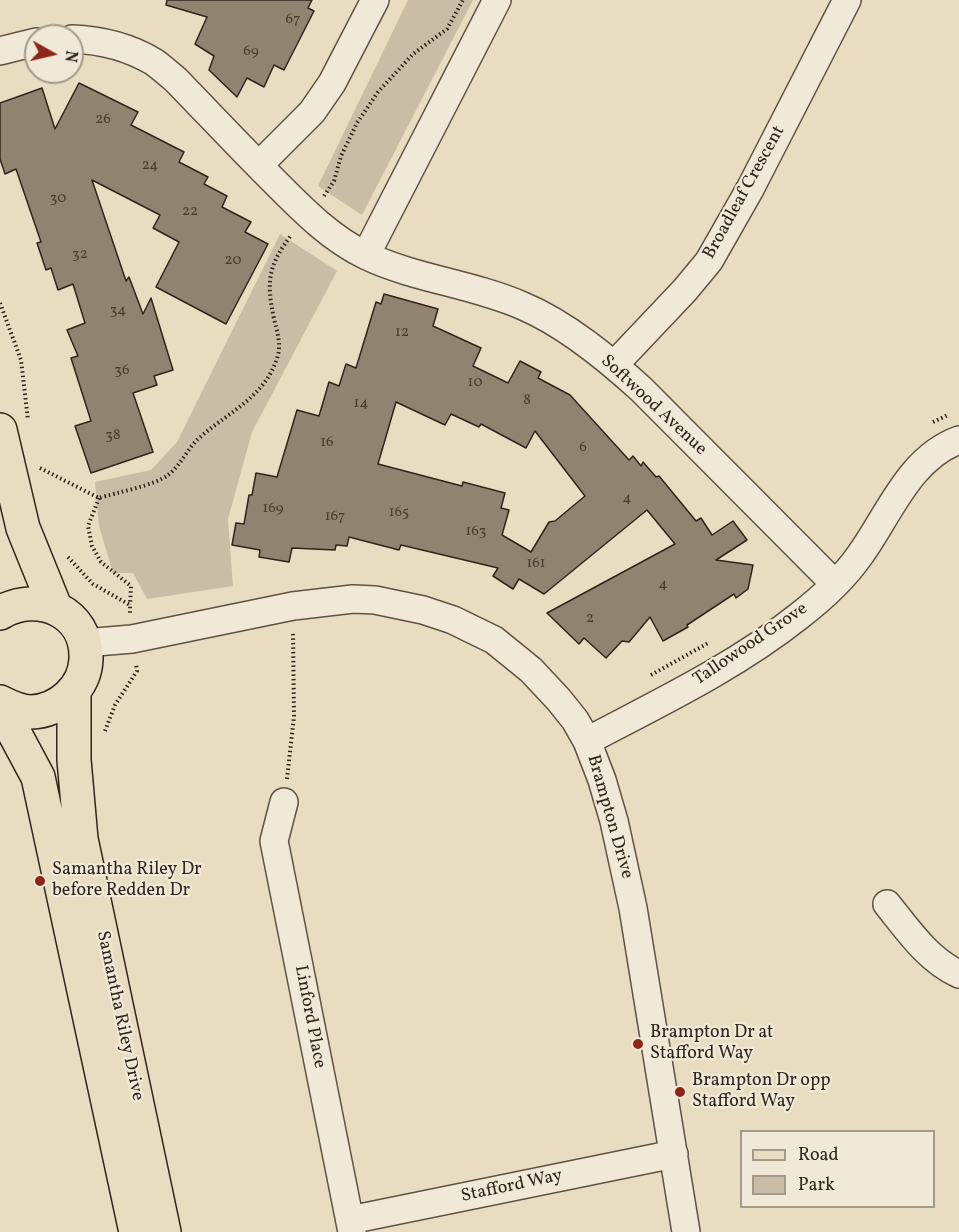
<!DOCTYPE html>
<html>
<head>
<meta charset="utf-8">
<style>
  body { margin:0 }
  #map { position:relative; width:959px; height:1232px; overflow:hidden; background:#e8ddc1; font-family:Vollkorn,serif }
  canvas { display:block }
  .legend { position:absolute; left:740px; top:1130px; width:195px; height:78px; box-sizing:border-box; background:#f0e9d7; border:2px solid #a49a8c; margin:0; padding:8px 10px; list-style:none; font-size:18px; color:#31241b }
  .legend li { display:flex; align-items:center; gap:12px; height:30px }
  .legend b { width:30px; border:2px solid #a49a8c }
  .north { position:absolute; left:24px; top:24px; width:60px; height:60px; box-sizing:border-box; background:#f0e9d7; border:2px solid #a49a8c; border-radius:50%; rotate:98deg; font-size:16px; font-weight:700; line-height:24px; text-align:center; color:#31241b }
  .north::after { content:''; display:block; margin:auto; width:21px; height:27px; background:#8f2418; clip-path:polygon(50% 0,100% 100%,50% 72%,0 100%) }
</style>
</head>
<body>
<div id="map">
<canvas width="959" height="1232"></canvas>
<ul class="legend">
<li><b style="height:8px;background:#e8ddc1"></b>Road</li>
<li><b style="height:16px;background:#c9bea5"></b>Park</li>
</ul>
<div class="north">N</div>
</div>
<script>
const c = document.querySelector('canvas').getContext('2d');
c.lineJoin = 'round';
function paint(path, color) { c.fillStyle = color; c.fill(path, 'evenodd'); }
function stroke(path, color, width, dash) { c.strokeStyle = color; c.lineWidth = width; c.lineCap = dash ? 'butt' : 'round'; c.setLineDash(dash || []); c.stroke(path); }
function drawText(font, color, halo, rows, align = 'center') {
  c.font = font + ' Vollkorn,serif'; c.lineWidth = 4.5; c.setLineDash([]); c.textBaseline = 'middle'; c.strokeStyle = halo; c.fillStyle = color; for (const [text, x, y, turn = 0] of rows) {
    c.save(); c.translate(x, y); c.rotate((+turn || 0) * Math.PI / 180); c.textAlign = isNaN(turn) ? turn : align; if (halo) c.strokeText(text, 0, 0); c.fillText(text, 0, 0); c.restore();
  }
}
const green = new Path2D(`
  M 408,0 L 473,0 L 362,215 L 318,186 Z
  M 280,234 L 337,271 L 252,432 L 228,519 L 233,586 L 147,599 L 133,573 L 113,573 L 99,526 L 95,482 L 151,470 L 177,442 Z`);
const building = new Path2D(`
  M 167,0 L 312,0 L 308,8 L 314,11 L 284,70 L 274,65 L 264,87 L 247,78 L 237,97 L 209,70 L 214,56 L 195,44 L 207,17 L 166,5 Z
  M 79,83 L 138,112 L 131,125 L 184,152 L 179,162 L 208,177 L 204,184 L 227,196 L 222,207 L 251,222 L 245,232 L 268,244 L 226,324 L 156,287 L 179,242 L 153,228 L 160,215 L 92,180 L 126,281 L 129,277 L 143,314 L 151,298 L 173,370 L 154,376 L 157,385 L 133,393 L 153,452 L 91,473 L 75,426 L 91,421 L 71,358 L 78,356 L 67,330 L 85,323 L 73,284 L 58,290 L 51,268 L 46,270 L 37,243 L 41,242 L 16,169 L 5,174 L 0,159 L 0,103 L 42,88 L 55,129 Z
  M 384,294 L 438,309 L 433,326 L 481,348 L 473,366 L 508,383 L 520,361 L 541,372 L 538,378 L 570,395 L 629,460 L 633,456 L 641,466 L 643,462 L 656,477 L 659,476 L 696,521 L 701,518 L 712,535 L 733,521 L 747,540 L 716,560 L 753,565 L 748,589 L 736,598 L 734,594 L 687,625 L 688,627 L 663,641 L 650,617 L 629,642 L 622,641 L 606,658 L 584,638 L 579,644 L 547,613 L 675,544 L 647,510 L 544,594 L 519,579 L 513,589 L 493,576 L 498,568 L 401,545 L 399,550 L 349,537 L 347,546 L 336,545 L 335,550 L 292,548 L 289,562 L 259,557 L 260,550 L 232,545 L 236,523 L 244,524 L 249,495 L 252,495 L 256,473 L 277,477 L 297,410 L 319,416 L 329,382 L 339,386 L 346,364 L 356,368 L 376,302 L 381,304 ZM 396,402 L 445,425 L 451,414 L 479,427 L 481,424 L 526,448 L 535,431 L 585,496 L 555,521 L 549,522 L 531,552 L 502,535 L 509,510 L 501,508 L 505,493 L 463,482 L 462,486 L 378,464 Z`);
const path = new Path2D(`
  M 324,196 L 334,181 L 341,156 L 357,123 L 378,92 L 413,54 L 447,29 L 463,0
  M 0,303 L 21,360 L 28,420
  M 933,422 L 948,415
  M 40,468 L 99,498 C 115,493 156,485 168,475 C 180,466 187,450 197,440 C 227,412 266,398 278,355 C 281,343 277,331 274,319 C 266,280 268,266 292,234
  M 99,498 L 88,526 L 92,546 L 101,562 L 131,586 L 130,605
  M 68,557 L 93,584 L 130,605 L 130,614
  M 651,675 L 710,642
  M 105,731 L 115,705 L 137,671 L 136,664
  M 287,779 L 294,716 L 293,631`);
const minor = new Path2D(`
  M 72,39 C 100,40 129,47 154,62 C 161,67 169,74 176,80 C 208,113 239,146 271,178 C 300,207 329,238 367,256 C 416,279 473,284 523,306 C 566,324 608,359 642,390 L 835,584
  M 0,51 L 36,42
  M 259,165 L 312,112 L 332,83 L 375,0
  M 366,255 L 497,0
  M 614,365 L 685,290 L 709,261 L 750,189 L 847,0
  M 84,643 L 132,639 L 293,606 L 353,599 L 375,600 L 423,610 L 453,620 L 494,640 L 531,670 L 559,700 L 575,720 L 587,741 L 602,780 L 614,821 L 633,908 L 686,1232
  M 587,741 C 659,703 735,667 799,616 C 821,599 844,578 860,555 C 889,515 909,458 959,440
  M 284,802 L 274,841 L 352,1232
  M 887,904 C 908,930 928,960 959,974
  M 350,1220 L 674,1154`);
const major = new Path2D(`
  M 0,430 L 23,528 L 55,607
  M 0,613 C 38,590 88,612 86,659 C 85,688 59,711 31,712 C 19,712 10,707 0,702
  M 74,691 L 74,760 L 81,839 L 164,1232
  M 0,706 L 38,777 L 136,1232`);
const markers = [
  [40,881,6,"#8f2418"],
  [638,1044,6,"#8f2418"],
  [680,1092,6,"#8f2418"]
];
const numberNames = [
  ["67",293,20],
  ["69",251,52],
  ["26",103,120],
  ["24",150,166],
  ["30",58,199],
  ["22",190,212],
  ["32",80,255],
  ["20",233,261],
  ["34",118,311],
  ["12",402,333],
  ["36",122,371],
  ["10",475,383],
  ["8",527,401],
  ["14",361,404],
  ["38",113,436],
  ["16",327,443],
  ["6",583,448],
  ["4",627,499],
  ["169",273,509],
  ["165",399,513],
  ["167",335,517],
  ["163",476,532],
  ["161",536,564],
  ["4",663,585],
  ["2",590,619]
];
const streetNames = [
  ["Broadleaf Crescent",745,193,-61],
  ["Softwood Avenue",653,406,43],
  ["Tallowood Grove",751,645,-34],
  ["Brampton Drive",609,817,74],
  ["Samantha Riley Drive",119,1016,78],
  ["Linford Place",309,1017,79],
  ["Stafford Way",512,1187,-12]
];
const poiNames = [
  ["Samantha Riley Dr",52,871],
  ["before Redden Dr",52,892],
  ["Brampton Dr at",650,1034],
  ["Stafford Way",650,1055],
  ["Brampton Dr opp",692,1082],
  ["Stafford Way",692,1103]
];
paint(green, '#c9bea5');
paint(building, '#908471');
stroke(building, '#31241b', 1.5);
stroke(minor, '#5f5244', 30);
stroke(major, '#31241b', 36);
stroke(path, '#31241b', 4, [1.5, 3]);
stroke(minor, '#f0e9d7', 27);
stroke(major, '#e8ddc1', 33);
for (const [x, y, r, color] of markers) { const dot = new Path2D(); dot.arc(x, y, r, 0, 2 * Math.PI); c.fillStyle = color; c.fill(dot); stroke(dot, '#f0e9d7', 2); }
drawText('15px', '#493c30', null, numberNames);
drawText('18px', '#31241b', '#f0e9d7', streetNames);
drawText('18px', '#31241b', '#f0e9d7', poiNames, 'left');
</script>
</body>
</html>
